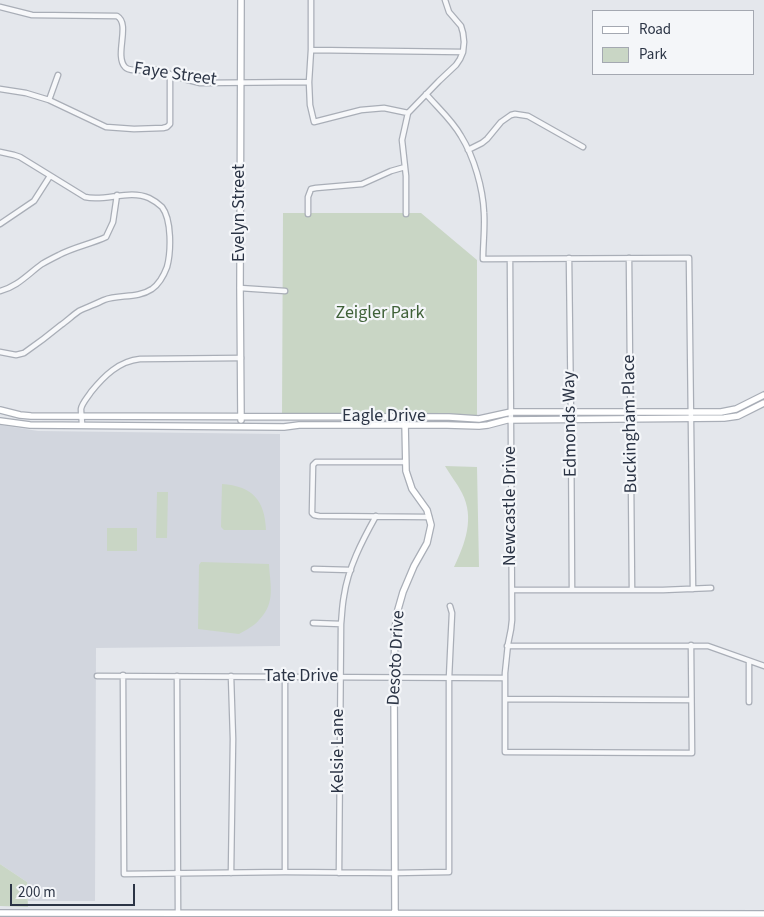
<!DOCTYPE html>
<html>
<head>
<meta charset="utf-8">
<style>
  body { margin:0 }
  #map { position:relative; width:764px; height:917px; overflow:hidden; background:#e4e7ec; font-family:"Source Sans 3",sans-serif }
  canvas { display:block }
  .legend { position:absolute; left:592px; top:10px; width:162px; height:65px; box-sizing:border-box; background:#f4f6f9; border:1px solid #a4a8b1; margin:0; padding:6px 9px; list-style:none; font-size:15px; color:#2b3445 }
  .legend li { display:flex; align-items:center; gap:10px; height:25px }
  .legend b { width:25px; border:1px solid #a4a8b1 }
  .scale { position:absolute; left:10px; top:884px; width:125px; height:22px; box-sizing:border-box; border:2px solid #2b3445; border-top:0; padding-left:6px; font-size:15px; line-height:18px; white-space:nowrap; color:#2b3445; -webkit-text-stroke:4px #f4f6f9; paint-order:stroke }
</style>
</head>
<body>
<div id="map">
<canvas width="764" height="917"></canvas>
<ul class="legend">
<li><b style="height:6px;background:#fff"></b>Road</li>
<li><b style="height:14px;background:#c9d6c5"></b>Park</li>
</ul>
<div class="scale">200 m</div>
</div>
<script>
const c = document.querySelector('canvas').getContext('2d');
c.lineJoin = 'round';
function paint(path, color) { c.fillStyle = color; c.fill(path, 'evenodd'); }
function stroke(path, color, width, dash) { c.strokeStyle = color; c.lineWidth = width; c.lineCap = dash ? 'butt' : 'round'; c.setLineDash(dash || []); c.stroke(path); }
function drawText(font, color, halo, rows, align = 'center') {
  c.font = font + ' "Source Sans 3",sans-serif'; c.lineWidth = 4.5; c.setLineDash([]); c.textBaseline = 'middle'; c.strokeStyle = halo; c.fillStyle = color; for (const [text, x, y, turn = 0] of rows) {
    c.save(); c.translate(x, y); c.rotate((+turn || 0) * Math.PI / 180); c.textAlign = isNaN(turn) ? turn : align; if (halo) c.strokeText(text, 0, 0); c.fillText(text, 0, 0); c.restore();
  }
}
const built = new Path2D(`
  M 0,425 L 38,431 L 280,434 L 280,646 L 96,648 L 95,901 L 28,901 L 27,882 L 0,864 Z`);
const green = new Path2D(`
  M 283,213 L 421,213 L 477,260 L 477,415 L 282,415 Z
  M 445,466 L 477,467 L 479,567 L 454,567 C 465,544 475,518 462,493 C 457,483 450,475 445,466 Z
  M 222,484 C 252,486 265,500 266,530 L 224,530 L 221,527 Z
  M 157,492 L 168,492 L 167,538 L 156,538 Z
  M 107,528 L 137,528 L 137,551 L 107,551 Z
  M 201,562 L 269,564 C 270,585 276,603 259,620 C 254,626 246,630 239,634 L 198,629 L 199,565 Z
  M 0,864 L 27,882 L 28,907 L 0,906 Z`);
const street = new Path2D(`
  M 311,0 L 311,50 L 309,82 L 310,105 L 314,122 L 361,110 L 384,108 L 408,113
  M 0,7 L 32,15 L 117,16 C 131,24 114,55 125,67 C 130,73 151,69 160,70 C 163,71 167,73 170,74 C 180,78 190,81 200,83 L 309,82
  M 311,50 L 463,52
  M 0,89 L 26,93 L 49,100 L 106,127 L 134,129 L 163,128 L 167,127 L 170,124 L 170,74
  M 426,94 C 438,108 452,120 461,136 C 474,157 483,188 484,213 C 485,228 483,244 483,259 L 689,258 L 693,589
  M 49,100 L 58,75
  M 468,150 L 482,143 L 487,139 L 501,122 L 511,115 L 515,114 L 528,116 L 583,147
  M 0,152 L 14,155 L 20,157 L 85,197 C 105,202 129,189 149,198 C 153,200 159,204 162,207 C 172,220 171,252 167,267 C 164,275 159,284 152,289 C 137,299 119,294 104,300 C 96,304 87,307 79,311 C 73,315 67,321 61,325 C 49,335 37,344 24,353 L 16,355 L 0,352
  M 308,214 L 308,197 L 311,189 L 316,188 L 362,184 L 391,171 L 405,167
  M 406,214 L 406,176 L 402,140 L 408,113 L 439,81 L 456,65 L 460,59 L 463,52 L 464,42 L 463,33 L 461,26 L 449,12 L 445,0
  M 0,224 L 34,201 L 50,176
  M 569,258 L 571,420 L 572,590
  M 629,258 L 632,590
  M 510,259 L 512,620 L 511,629 L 508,644 L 505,673 L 505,752 L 692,753 L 691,645
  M 240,288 L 285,291
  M 0,291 C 17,287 28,274 42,264 C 47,261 53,258 59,255 C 74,247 91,244 106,237 L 113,222 L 117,195
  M 82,425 C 82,420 81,414 81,409 C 82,403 88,397 91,392 C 104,376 119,361 140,359 L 241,358
  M 405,462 L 316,462 L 313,465 L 312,513 L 314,515 L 319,516 L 429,517
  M 314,569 L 351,570
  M 512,590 L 663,590 L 711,588
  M 313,623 L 341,624
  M 507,646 L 708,646 L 764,666
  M 123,675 L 124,874 L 285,872 L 394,873 L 449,872 L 449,678 L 452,613 L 450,606
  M 97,676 L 505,678
  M 177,676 L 178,912
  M 231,676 L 233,739 L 231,873
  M 505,699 L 691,700
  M 749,702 L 749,661
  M 285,872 L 285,677
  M 339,873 L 341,624 C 342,615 342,606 344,596 C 348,568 362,541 376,516`);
const secondary = new Path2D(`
  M 241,0 L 240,288 L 241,420
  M 0,410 L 20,415 L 31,416 L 449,417 L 479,419 L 511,412 L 721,412 L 736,409 L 764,395
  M 0,421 L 30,425 L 284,427 L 299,425 L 447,425 L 479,426 L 488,425 L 507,420 L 724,418 L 738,416 L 764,403
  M 0,913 L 764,914
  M 395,913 L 394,677 L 395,631 L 397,613 L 403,592 L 414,566 L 427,543 L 431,525 L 427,510 L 412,489 L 406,471 L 405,422`);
const streetNames = [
  ["Faye Street",175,75,8],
  ["Evelyn Street",240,213,-90],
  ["Eagle Drive",384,417],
  ["Edmonds Way",571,424,-91],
  ["Buckingham Place",631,424,-91],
  ["Newcastle Drive",511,506,-90],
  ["Desoto Drive",397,658,-87],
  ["Tate Drive",301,677],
  ["Kelsie Lane",339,751,-90]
];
const parkNames = [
  ["Zeigler Park",380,314]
];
paint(built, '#d2d6de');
paint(green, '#c9d6c5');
stroke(street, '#a9aeb7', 7);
stroke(secondary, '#a9aeb7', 8);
stroke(street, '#f7f8fa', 4.5);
stroke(secondary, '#fff', 5.5);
drawText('18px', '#2b3445', '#f4f6f9', streetNames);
drawText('18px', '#3f6138', '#f4f6f9', parkNames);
</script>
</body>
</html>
